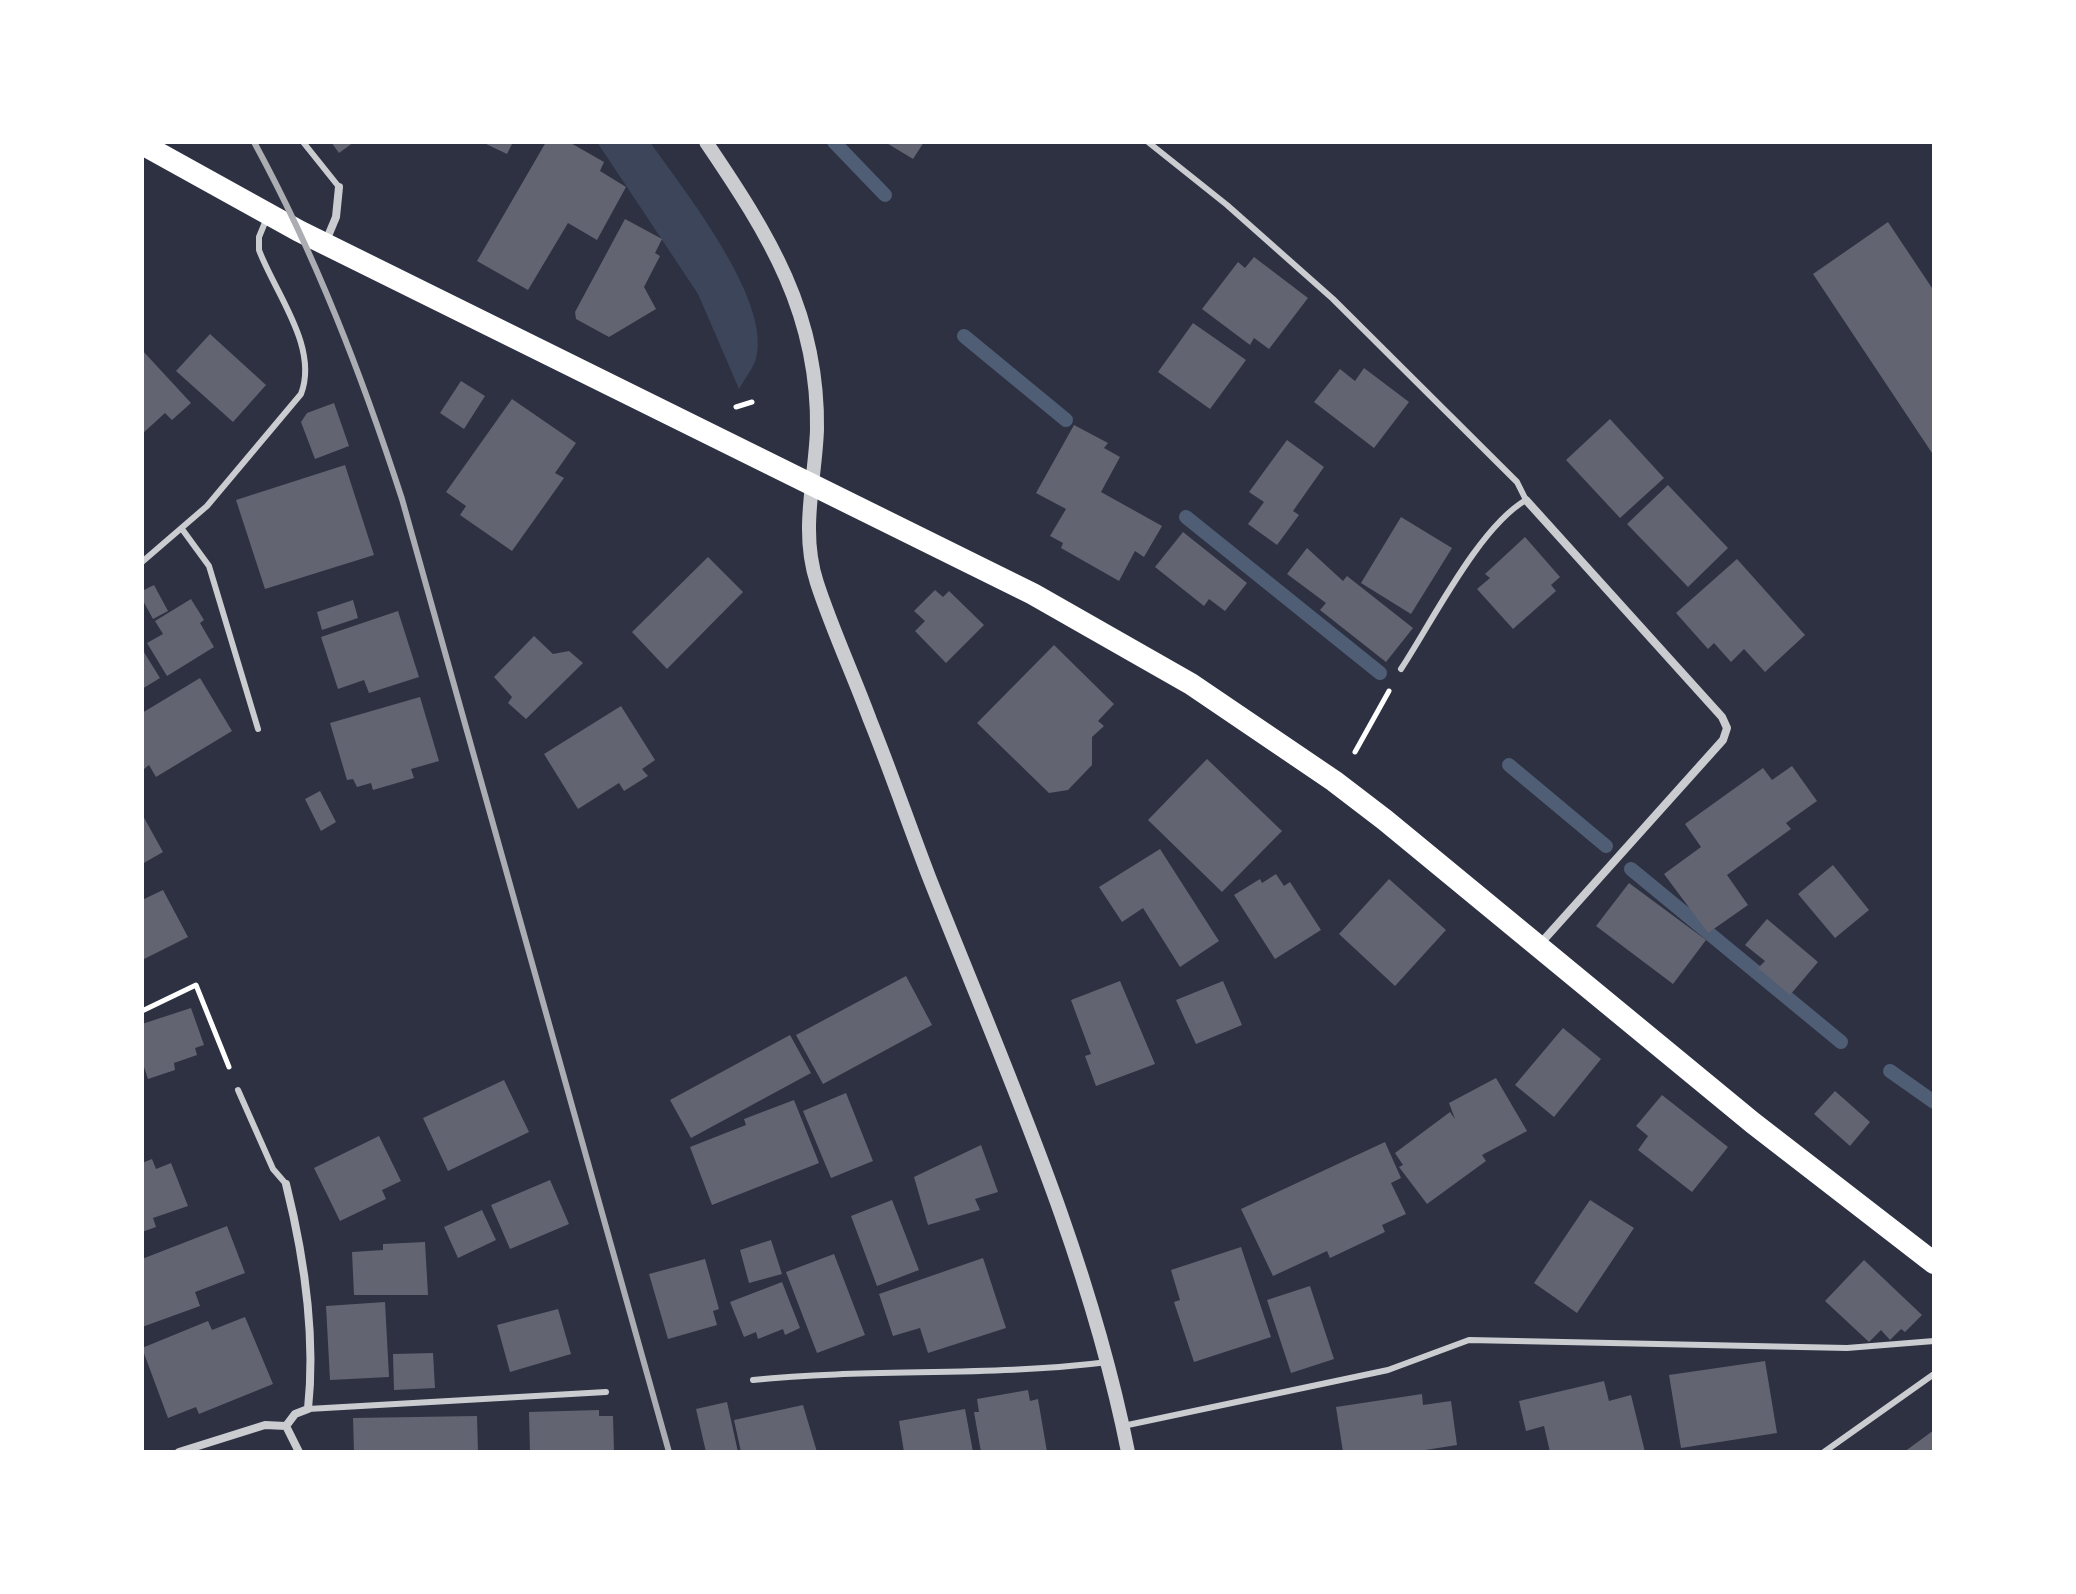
<!DOCTYPE html>
<html>
<head>
<meta charset="utf-8">
<style>
  body { margin:0 }
  #map { position:relative; width:2076px; height:1594px; overflow:hidden; background:#2d3142; font-family:Karla,sans-serif }
  canvas { display:block }
  .frame { position:absolute; inset:0; border:144px solid #fff; pointer-events:none }
</style>
</head>
<body>
<div id="map">
<canvas width="2076" height="1594"></canvas>
<div class="frame"></div>
</div>
<script>
const c = document.querySelector('canvas').getContext('2d');
c.lineJoin = 'round';
function paint(path, color) { c.fillStyle = color; c.fill(path, 'evenodd'); }
function stroke(path, color, width, dash) { c.strokeStyle = color; c.lineWidth = width; c.lineCap = dash ? 'butt' : 'round'; c.setLineDash(dash || []); c.stroke(path); }
const green = new Path2D(`
  M 597,142 L 650,142 C 682,188 776,304 755,362 C 751,371 744,380 739,389 L 698,294 Z`);
const stream = new Path2D(`
  M 834,142 L 885,195
  M 964,336 L 1066,420
  M 1186,517 L 1380,673
  M 1509,765 L 1606,846
  M 1631,869 L 1841,1042
  M 1890,1071 L 1934,1102`);
const building = new Path2D(`
  M 331,142 L 354,142 L 339,153 Z
  M 482,142 L 513,142 L 507,154 Z
  M 546,142 L 569,142 L 604,162 L 600,171 L 626,187 L 597,240 L 568,223 L 528,290 L 477,261 Z
  M 885,142 L 924,142 L 913,159 Z
  M 625,219 L 662,239 L 655,253 L 660,256 L 644,287 L 656,309 L 609,337 L 576,319 L 575,312 Z
  M 1888,222 L 1934,291 L 1934,456 L 1813,274 Z
  M 1254,257 L 1308,298 L 1269,349 L 1254,338 L 1250,345 L 1202,309 L 1238,262 L 1245,268 Z
  M 1193,323 L 1246,360 L 1210,409 L 1158,372 Z
  M 210,334 L 266,385 L 233,422 L 176,371 Z
  M 142,350 L 191,403 L 172,420 L 165,413 L 142,434 Z
  M 1364,368 L 1409,402 L 1374,448 L 1314,402 L 1340,369 L 1355,381 Z
  M 461,381 L 485,396 L 464,429 L 440,413 Z
  M 512,399 L 576,443 L 555,473 L 564,478 L 512,551 L 460,515 L 466,506 L 446,492 Z
  M 334,403 L 349,446 L 315,459 L 301,422 L 307,413 Z
  M 1610,419 L 1664,478 L 1620,518 L 1566,460 Z
  M 1074,425 L 1108,443 L 1104,448 L 1120,457 L 1101,492 L 1162,526 L 1144,557 L 1135,551 L 1119,581 L 1061,548 L 1063,543 L 1050,536 L 1066,509 L 1036,493 Z
  M 1287,440 L 1324,467 L 1293,511 L 1299,515 L 1277,545 L 1248,524 L 1264,502 L 1249,492 Z
  M 345,465 L 374,555 L 265,589 L 236,500 Z
  M 1668,485 L 1728,548 L 1688,587 L 1627,524 Z
  M 1401,517 L 1452,548 L 1411,614 L 1361,583 Z
  M 1183,532 L 1247,583 L 1225,611 L 1209,599 L 1204,606 L 1155,567 Z
  M 1525,537 L 1560,577 L 1551,585 L 1556,591 L 1513,629 L 1477,589 L 1490,578 L 1485,574 Z
  M 1307,548 L 1343,581 L 1347,576 L 1413,628 L 1386,662 L 1320,610 L 1326,603 L 1287,574 Z
  M 708,557 L 743,592 L 667,669 L 632,632 Z
  M 1737,559 L 1805,635 L 1765,672 L 1744,649 L 1731,662 L 1714,643 L 1708,649 L 1676,613 Z
  M 154,585 L 168,611 L 153,619 L 142,599 L 142,591 Z
  M 935,590 L 943,597 L 949,591 L 984,625 L 946,663 L 915,631 L 925,621 L 914,611 Z
  M 191,599 L 204,620 L 200,623 L 214,647 L 167,676 L 147,643 L 163,634 L 155,621 Z
  M 353,600 L 358,618 L 322,630 L 317,612 Z
  M 398,611 L 419,677 L 369,693 L 364,680 L 338,689 L 321,637 Z
  M 534,636 L 553,654 L 569,651 L 583,663 L 526,719 L 508,703 L 512,697 L 494,677 Z
  M 1054,645 L 1114,704 L 1098,721 L 1104,726 L 1092,737 L 1092,765 L 1068,790 L 1049,793 L 977,723 Z
  M 142,649 L 160,678 L 142,689 Z
  M 200,678 L 232,731 L 156,777 L 149,765 L 144,769 L 142,765 L 142,713 Z
  M 420,697 L 439,761 L 411,769 L 414,778 L 373,790 L 371,783 L 357,787 L 353,779 L 347,780 L 330,723 Z
  M 621,706 L 655,760 L 642,769 L 648,776 L 624,791 L 619,783 L 578,809 L 544,754 Z
  M 1207,759 L 1282,831 L 1222,892 L 1148,820 Z
  M 1792,766 L 1817,801 L 1786,823 L 1791,829 L 1727,875 L 1748,905 L 1708,933 L 1664,874 L 1701,847 L 1685,824 L 1763,768 L 1772,780 Z
  M 320,791 L 336,822 L 321,831 L 305,799 Z
  M 142,814 L 163,852 L 142,864 Z
  M 1160,849 L 1219,941 L 1180,967 L 1143,908 L 1122,922 L 1099,887 Z
  M 1833,865 L 1869,910 L 1835,938 L 1798,894 Z
  M 1276,874 L 1284,886 L 1290,882 L 1321,930 L 1275,959 L 1234,895 L 1260,879 L 1262,883 Z
  M 1389,879 L 1446,930 L 1395,986 L 1339,934 Z
  M 1629,883 L 1706,940 L 1673,984 L 1596,926 Z
  M 163,890 L 188,937 L 142,960 L 142,900 Z
  M 1767,919 L 1818,962 L 1790,995 L 1758,968 L 1765,961 L 1745,945 Z
  M 906,976 L 932,1025 L 823,1084 L 796,1035 Z
  M 1120,981 L 1155,1064 L 1096,1086 L 1085,1056 L 1091,1054 L 1071,1000 Z
  M 1223,981 L 1242,1025 L 1196,1044 L 1176,1000 Z
  M 191,1008 L 204,1045 L 195,1048 L 197,1055 L 174,1063 L 175,1070 L 148,1079 L 142,1061 L 142,1024 Z
  M 1563,1028 L 1601,1059 L 1554,1117 L 1515,1085 Z
  M 790,1035 L 811,1073 L 691,1138 L 670,1100 Z
  M 1496,1078 L 1527,1131 L 1482,1155 L 1486,1161 L 1427,1204 L 1399,1167 L 1403,1165 L 1395,1153 L 1450,1112 L 1455,1119 L 1449,1103 Z
  M 504,1080 L 529,1132 L 448,1171 L 423,1118 Z
  M 1835,1091 L 1870,1122 L 1850,1146 L 1814,1114 Z
  M 846,1093 L 873,1161 L 831,1178 L 803,1111 Z
  M 1662,1095 L 1728,1147 L 1692,1192 L 1638,1150 L 1648,1136 L 1636,1126 Z
  M 794,1100 L 819,1163 L 712,1205 L 690,1147 L 746,1125 L 744,1119 Z
  M 379,1136 L 401,1181 L 382,1190 L 386,1199 L 340,1221 L 314,1168 Z
  M 1385,1142 L 1401,1178 L 1391,1183 L 1406,1214 L 1382,1225 L 1385,1232 L 1330,1258 L 1327,1251 L 1273,1276 L 1241,1209 Z
  M 981,1145 L 998,1192 L 975,1199 L 980,1210 L 928,1225 L 914,1177 Z
  M 152,1159 L 156,1169 L 171,1163 L 188,1206 L 153,1218 L 156,1227 L 142,1232 L 142,1163 Z
  M 550,1180 L 569,1224 L 510,1249 L 491,1205 Z
  M 892,1200 L 919,1270 L 877,1286 L 851,1216 Z
  M 1590,1200 L 1634,1228 L 1577,1313 L 1534,1283 Z
  M 482,1210 L 496,1240 L 458,1258 L 444,1227 Z
  M 227,1226 L 245,1273 L 195,1292 L 200,1306 L 142,1327 L 142,1259 Z
  M 771,1240 L 782,1274 L 749,1283 L 740,1250 Z
  M 425,1242 L 428,1295 L 354,1295 L 352,1252 L 383,1250 L 383,1244 Z
  M 1241,1247 L 1271,1337 L 1194,1362 L 1174,1302 L 1180,1300 L 1171,1270 Z
  M 834,1254 L 865,1335 L 817,1353 L 786,1272 Z
  M 983,1258 L 1006,1328 L 928,1353 L 920,1328 L 893,1336 L 879,1294 Z
  M 705,1259 L 719,1309 L 713,1311 L 717,1325 L 668,1339 L 649,1274 Z
  M 1864,1260 L 1922,1315 L 1905,1332 L 1901,1329 L 1890,1340 L 1881,1330 L 1869,1342 L 1825,1301 Z
  M 782,1282 L 800,1328 L 785,1335 L 783,1329 L 758,1339 L 756,1332 L 744,1337 L 730,1302 Z
  M 1310,1286 L 1334,1359 L 1291,1373 L 1267,1300 Z
  M 385,1302 L 389,1377 L 330,1380 L 326,1306 Z
  M 558,1309 L 571,1354 L 510,1372 L 497,1325 Z
  M 245,1317 L 273,1384 L 199,1414 L 196,1407 L 168,1418 L 142,1348 L 208,1321 L 212,1330 Z
  M 433,1353 L 435,1388 L 394,1390 L 393,1354 Z
  M 1765,1361 L 1777,1433 L 1681,1448 L 1669,1375 Z
  M 1604,1381 L 1609,1401 L 1631,1395 L 1645,1452 L 1550,1452 L 1544,1426 L 1526,1431 L 1519,1401 Z
  M 1028,1390 L 1030,1401 L 1038,1399 L 1047,1452 L 981,1452 L 974,1412 L 979,1412 L 977,1399 Z
  M 1422,1394 L 1423,1405 L 1451,1401 L 1457,1445 L 1413,1452 L 1343,1452 L 1336,1407 Z
  M 727,1402 L 738,1452 L 706,1452 L 696,1409 Z
  M 803,1405 L 817,1452 L 741,1452 L 734,1420 Z
  M 965,1409 L 973,1452 L 904,1452 L 899,1421 Z
  M 599,1410 L 599,1416 L 613,1416 L 614,1452 L 530,1452 L 529,1412 Z
  M 477,1416 L 478,1452 L 354,1452 L 353,1418 Z
  M 1934,1430 L 1934,1452 L 1904,1452 Z`);
const path = new Path2D(`
  M 736,407 L 752,402
  M 1355,752 L 1389,691
  M 142,1011 L 196,985 L 229,1067`);
const service = new Path2D(`
  M 303,142 L 339,187
  M 1148,142 L 1227,205 L 1333,299 L 1517,482 L 1526,500 C 1479,527 1432,622 1401,669
  M 182,529 L 209,566 L 258,729
  M 142,562 L 207,506 L 301,394 C 319,347 275,293 259,250 L 259,237 L 266,220
  M 238,1090 L 273,1169 L 286,1184
  M 753,1380 C 871,1368 990,1377 1108,1362
  M 308,1409 L 606,1392
  M 1123,1426 L 1388,1370 L 1469,1340 L 1847,1348 L 1934,1341
  M 1824,1452 L 1934,1374`);
const minor = new Path2D(`
  M 326,241 L 336,217 L 339,187
  M 1526,500 L 1722,717 L 1727,728 L 1723,740 L 1540,944
  M 286,1184 C 304,1256 316,1334 308,1409 L 295,1414 L 286,1426
  M 286,1426 L 299,1452
  M 179,1452 L 265,1425 L 286,1426`);
const tertiary = new Path2D(`
  M 706,142 C 769,235 819,314 817,430 C 815,481 800,532 817,583 C 832,629 853,674 870,720 C 891,772 909,825 929,877 C 1004,1067 1088,1251 1128,1452`);
const trunk = new Path2D(`
  M 142,144 L 299,231 L 1033,594 L 1191,684 L 1334,781 L 1385,820 L 1753,1123 L 1934,1263`);
const rail = new Path2D(`
  M 254,142 C 316,256 362,376 402,499 L 669,1452`);
paint(green, '#3c4559');
stroke(stream, '#4f5d75', 14);
paint(building, '#626471');
stroke(path, '#fff', 5);
stroke(service, '#caccd0', 6);
stroke(minor, '#caccd0', 8);
stroke(tertiary, '#caccd0', 14);
stroke(trunk, '#fff', 22);
stroke(rail, '#abadb3', 6);
</script>
</body>
</html>
